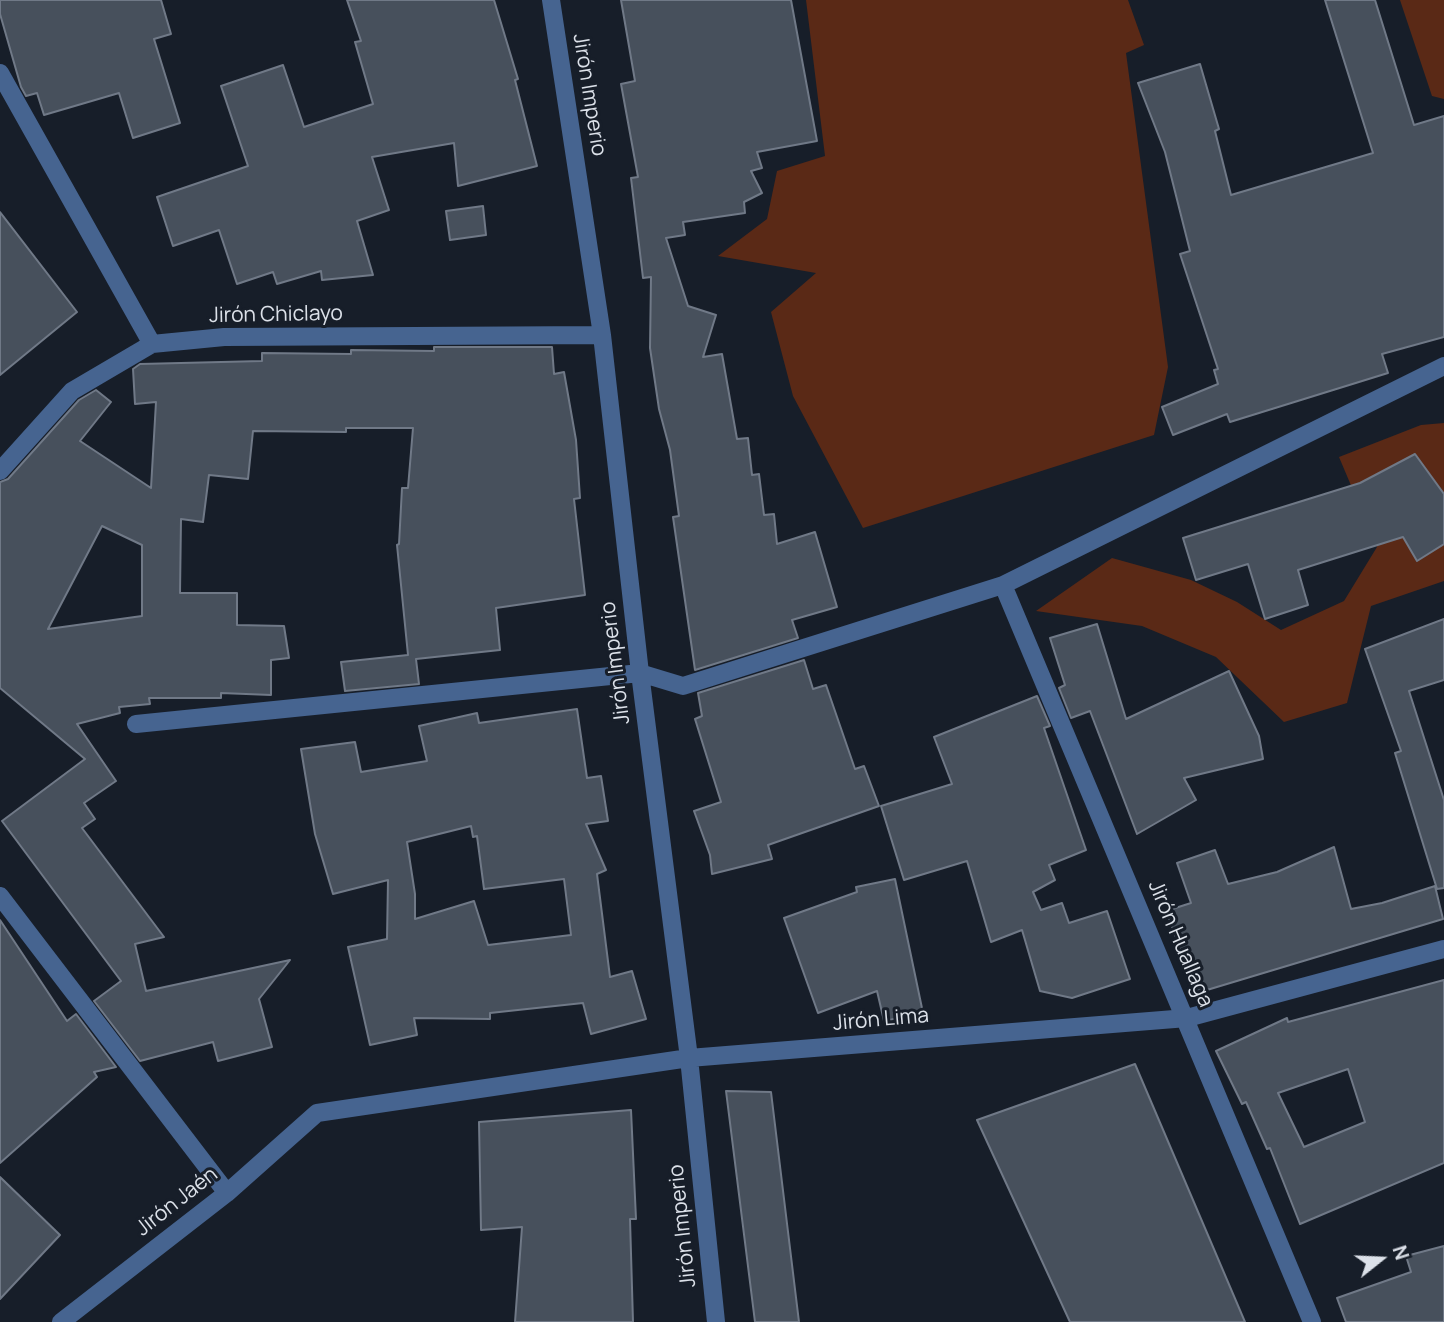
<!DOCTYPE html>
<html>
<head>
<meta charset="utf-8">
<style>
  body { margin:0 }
  #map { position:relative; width:1444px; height:1322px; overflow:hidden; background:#171e29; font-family:Manrope,sans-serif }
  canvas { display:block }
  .north { position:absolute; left:1346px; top:1224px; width:70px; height:70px; -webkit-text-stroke:5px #171e29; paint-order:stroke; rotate:72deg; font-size:19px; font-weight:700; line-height:28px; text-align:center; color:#dce1e9 }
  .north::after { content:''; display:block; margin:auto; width:24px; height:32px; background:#dce1e9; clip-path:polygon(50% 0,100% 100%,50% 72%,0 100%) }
</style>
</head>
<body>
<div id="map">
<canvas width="1444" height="1322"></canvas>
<div class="north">N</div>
</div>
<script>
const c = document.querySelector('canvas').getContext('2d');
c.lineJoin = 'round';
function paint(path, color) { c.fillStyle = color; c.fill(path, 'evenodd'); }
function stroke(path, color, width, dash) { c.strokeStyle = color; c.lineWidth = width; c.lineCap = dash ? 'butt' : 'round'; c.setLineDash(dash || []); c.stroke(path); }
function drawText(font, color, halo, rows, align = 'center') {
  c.font = font + ' Manrope,sans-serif'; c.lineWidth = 6; c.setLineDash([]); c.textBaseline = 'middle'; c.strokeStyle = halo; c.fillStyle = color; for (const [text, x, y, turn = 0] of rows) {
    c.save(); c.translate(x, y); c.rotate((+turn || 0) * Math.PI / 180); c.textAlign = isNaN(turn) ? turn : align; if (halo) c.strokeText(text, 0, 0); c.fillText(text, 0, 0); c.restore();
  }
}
const green = new Path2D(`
  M 806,0 L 1128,0 L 1144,45 L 1126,53 L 1168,367 L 1154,435 L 863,528 L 793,396 L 771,312 L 816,273 L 718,256 L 767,219 L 777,171 L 825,156 Z
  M 1400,0 L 1444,0 L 1444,99 L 1432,96 Z
  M 1444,423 L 1444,581 L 1371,606 L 1347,703 L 1284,722 L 1216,657 L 1142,626 L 1036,611 L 1112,558 L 1191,580 L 1237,602 L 1281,630 L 1344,601 L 1377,547 L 1339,457 L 1421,425 Z`);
const building = new Path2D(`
  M 0,0 L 161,0 L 171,34 L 154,39 L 180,123 L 133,138 L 119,93 L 44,115 L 37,93 L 26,96 L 21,87 L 0,14 Z
  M 347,0 L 494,0 L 518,79 L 515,80 L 537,166 L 458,186 L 454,143 L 372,157 L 389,210 L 357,221 L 373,275 L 322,280 L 321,271 L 277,284 L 273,272 L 237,284 L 219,230 L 173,246 L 157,197 L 248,166 L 221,86 L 283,65 L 304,127 L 373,104 L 355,42 L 361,41 Z
  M 621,0 L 791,0 L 817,141 L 757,152 L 762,168 L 751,171 L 762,193 L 744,202 L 745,213 L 683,222 L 685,235 L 666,238 L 688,306 L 716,315 L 703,357 L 722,354 L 737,439 L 748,438 L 752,475 L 759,474 L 764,515 L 774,514 L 777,544 L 815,532 L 837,607 L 792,620 L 798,638 L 695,670 L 673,517 L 679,516 L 670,450 L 659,409 L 650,348 L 651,277 L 643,278 L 631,178 L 638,177 L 621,84 L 635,81 Z
  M 1325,0 L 1375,0 L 1414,125 L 1444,116 L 1444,337 L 1382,354 L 1388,373 L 1230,422 L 1227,414 L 1173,435 L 1162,407 L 1218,384 L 1214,370 L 1218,369 L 1180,254 L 1190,251 L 1165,152 L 1138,83 L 1200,64 L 1219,129 L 1215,131 L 1231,195 L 1373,153 Z
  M 483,206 L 486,235 L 450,240 L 446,211 Z
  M 0,212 L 77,312 L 0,375 Z
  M 434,347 L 552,347 L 554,374 L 564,372 L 576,440 L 580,498 L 574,499 L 585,595 L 496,608 L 500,650 L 416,659 L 419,684 L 345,691 L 341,662 L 408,655 L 397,545 L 399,544 L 402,488 L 408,488 L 413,428 L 346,428 L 346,432 L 253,431 L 248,479 L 209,475 L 203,522 L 181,519 L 180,593 L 237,593 L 237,625 L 284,626 L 289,658 L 271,660 L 271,695 L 221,693 L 221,698 L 149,698 L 150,704 L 119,707 L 120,713 L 77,724 L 116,781 L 84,803 L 95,819 L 82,828 L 164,937 L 135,944 L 146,991 L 290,960 L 259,999 L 272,1047 L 218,1061 L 213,1042 L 140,1061 L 94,1001 L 121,981 L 2,821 L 85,759 L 0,688 L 0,482 L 8,479 L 79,400 L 96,390 L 111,402 L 80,441 L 151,488 L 156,402 L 135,404 L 133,369 L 140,364 L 262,361 L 262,353 L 351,354 L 351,350 L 434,351 ZM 102,526 L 142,545 L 142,616 L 48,629 Z
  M 1415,454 L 1444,494 L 1444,544 L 1417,561 L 1403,537 L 1298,570 L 1308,605 L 1265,619 L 1248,564 L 1196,580 L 1183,538 L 1360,483 Z
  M 1444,619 L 1444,680 L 1409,691 L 1444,800 L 1444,888 L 1437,889 L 1395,753 L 1401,751 L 1365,649 Z
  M 1097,624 L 1126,719 L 1229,671 L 1259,736 L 1263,759 L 1184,778 L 1196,800 L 1137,834 L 1090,711 L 1071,718 L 1059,688 L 1065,685 L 1050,638 Z
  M 804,660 L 813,689 L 826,685 L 855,769 L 864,766 L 879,806 L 768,845 L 772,859 L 712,874 L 710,855 L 694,811 L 721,802 L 695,719 L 702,716 L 698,693 Z
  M 1037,696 L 1050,726 L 1044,728 L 1086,850 L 1049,865 L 1055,880 L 1033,892 L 1041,910 L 1062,903 L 1069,923 L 1107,911 L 1130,979 L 1072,998 L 1040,991 L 1022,930 L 991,942 L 967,861 L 904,880 L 881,806 L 952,784 L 934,737 Z
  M 577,709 L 587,778 L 601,776 L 608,821 L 586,824 L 606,870 L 597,874 L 610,977 L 632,971 L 646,1019 L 591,1034 L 583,1003 L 490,1013 L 490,1019 L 414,1018 L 417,1035 L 370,1045 L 348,947 L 387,939 L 388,880 L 333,894 L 315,834 L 301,749 L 355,742 L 361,772 L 427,761 L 419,726 L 477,713 L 479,723 ZM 471,826 L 473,837 L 477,836 L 484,889 L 564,879 L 571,935 L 488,945 L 474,901 L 415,919 L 415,894 L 407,842 Z
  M 1334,847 L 1351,909 L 1382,903 L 1435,886 L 1443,919 L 1197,993 L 1166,911 L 1191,903 L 1177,863 L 1215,850 L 1228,884 L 1277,872 Z
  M 895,879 L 923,1013 L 884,1021 L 877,991 L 818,1013 L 784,918 L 857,892 L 856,887 Z
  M 0,920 L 67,1021 L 76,1014 L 116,1067 L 94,1072 L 97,1077 L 0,1163 Z
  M 1444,980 L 1444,1163 L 1300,1224 L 1270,1148 L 1267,1149 L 1246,1102 L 1242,1104 L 1216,1051 L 1287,1018 L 1288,1022 ZM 1348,1069 L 1365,1122 L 1304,1147 L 1278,1093 Z
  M 1135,1064 L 1245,1322 L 1070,1322 L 977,1120 Z
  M 726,1091 L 771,1092 L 799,1322 L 755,1322 Z
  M 631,1110 L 636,1219 L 630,1219 L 633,1322 L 515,1322 L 522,1227 L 481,1230 L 479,1122 Z
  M 0,1177 L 60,1235 L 0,1299 Z
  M 1444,1246 L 1444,1322 L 1346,1322 L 1337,1298 L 1411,1272 L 1406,1256 Z`);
const minor = new Path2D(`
  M 551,0 L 602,335 L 640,673 L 689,1058 L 716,1322
  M 0,73 L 152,344
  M 0,471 L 72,391 L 152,344 L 224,337 L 602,335
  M 1003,585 L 1312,1322
  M 136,724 L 640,673 L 683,686 L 1003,585 L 1444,366
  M 0,896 L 227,1193
  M 61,1322 L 227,1193 L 317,1113 L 689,1058 L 1187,1018 L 1444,949`);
const streetNames = [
  ["Jirón Imperio",589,95,81],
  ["Jirón Chiclayo",276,315,-1],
  ["Jirón Imperio",616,663,-97],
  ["Jirón Huallaga",1180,944,67],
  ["Jirón Lima",881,1020,-5],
  ["Jirón Jaén",177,1202,-38],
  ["Jirón Imperio",683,1226,-96]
];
paint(green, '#5a2916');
paint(building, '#47505c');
stroke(building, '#707987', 2);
stroke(minor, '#466490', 18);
drawText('21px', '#dce1e9', '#171e29', streetNames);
</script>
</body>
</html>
